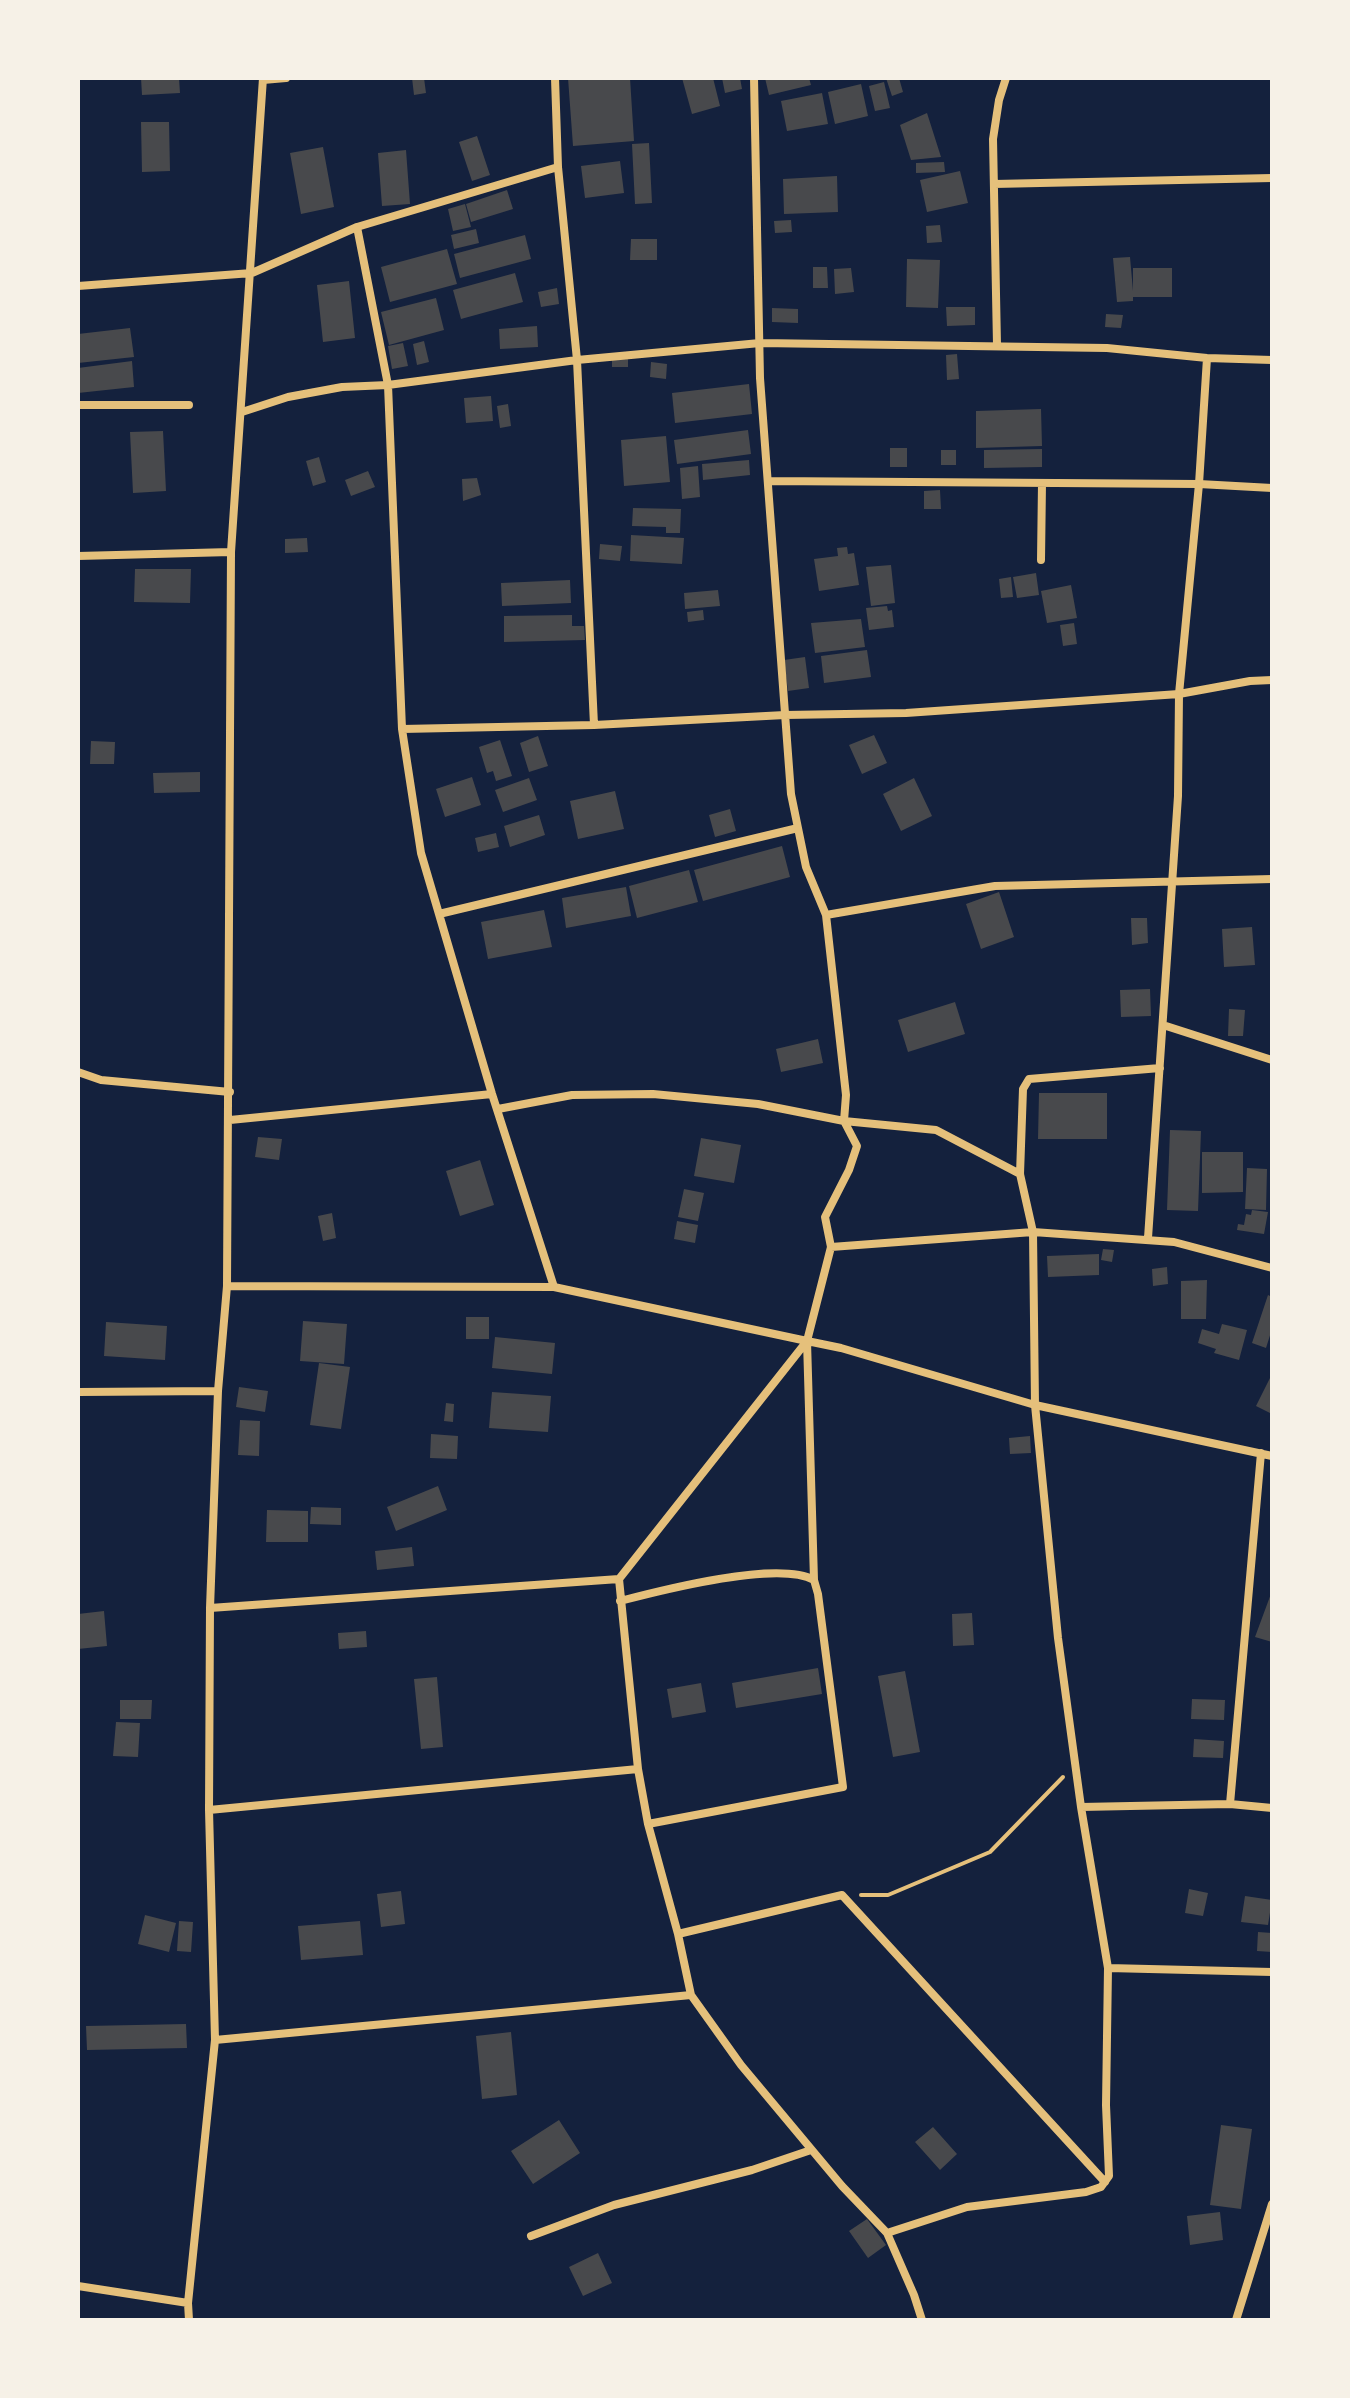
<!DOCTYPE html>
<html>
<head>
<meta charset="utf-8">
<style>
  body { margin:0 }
  #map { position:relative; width:1350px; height:2398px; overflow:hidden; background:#14213d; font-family:"PT Sans",sans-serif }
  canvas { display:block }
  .frame { position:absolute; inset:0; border:80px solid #f6f1e7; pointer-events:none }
</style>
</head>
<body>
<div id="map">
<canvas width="1350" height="2398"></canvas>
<div class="frame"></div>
</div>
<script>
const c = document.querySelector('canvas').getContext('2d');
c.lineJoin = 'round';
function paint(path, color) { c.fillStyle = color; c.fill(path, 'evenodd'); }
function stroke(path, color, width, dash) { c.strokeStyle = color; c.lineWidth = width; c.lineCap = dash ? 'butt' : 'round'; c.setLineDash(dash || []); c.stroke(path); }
const building = new Path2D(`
  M 141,78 L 179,78 L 180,93 L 142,95 Z
  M 412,78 L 424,78 L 426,93 L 414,95 Z
  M 568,78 L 630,78 L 634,141 L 573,146 Z
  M 682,78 L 713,78 L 720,106 L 692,114 Z
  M 722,78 L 740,78 L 742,89 L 725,93 Z
  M 765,78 L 809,78 L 811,85 L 769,95 Z
  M 886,78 L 899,78 L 903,92 L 892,96 Z
  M 884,82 L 890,108 L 875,111 L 869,86 Z
  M 861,84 L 868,116 L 835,124 L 828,92 Z
  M 822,93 L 828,124 L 787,131 L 781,101 Z
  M 927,113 L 941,157 L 911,160 L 900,125 Z
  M 141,122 L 169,122 L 170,171 L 142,172 Z
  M 477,136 L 490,175 L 472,181 L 459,142 Z
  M 649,143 L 652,203 L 635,204 L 632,144 Z
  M 323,147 L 334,207 L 301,214 L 290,153 Z
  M 406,150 L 410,204 L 382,206 L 378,153 Z
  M 620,161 L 624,193 L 585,198 L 581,166 Z
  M 944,162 L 945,172 L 916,173 L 916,163 Z
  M 960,171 L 968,203 L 927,212 L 920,180 Z
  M 837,176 L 838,212 L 784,214 L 783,179 Z
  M 507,190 L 513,209 L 471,222 L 466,204 Z
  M 465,204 L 471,227 L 453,231 L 448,209 Z
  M 791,220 L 792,232 L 775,233 L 774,221 Z
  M 940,225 L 942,242 L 927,243 L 926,226 Z
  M 476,229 L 479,243 L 454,249 L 451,235 Z
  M 525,235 L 531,259 L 460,278 L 454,254 Z
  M 631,239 L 657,239 L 657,260 L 630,260 Z
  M 447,249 L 457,284 L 390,302 L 381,267 Z
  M 1130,257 L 1133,291 L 1133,268 L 1172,268 L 1172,297 L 1133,297 L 1133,301 L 1117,302 L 1113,258 Z
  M 907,259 L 940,260 L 938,308 L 906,307 Z
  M 813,267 L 827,267 L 828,288 L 813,288 Z
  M 851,268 L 854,292 L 835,294 L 834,269 Z
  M 515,273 L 523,302 L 461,319 L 453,290 Z
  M 349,281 L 355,338 L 323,342 L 317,285 Z
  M 557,288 L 559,304 L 541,307 L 538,292 Z
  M 436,298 L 444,330 L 389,345 L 381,312 Z
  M 946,307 L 975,307 L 975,325 L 947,326 Z
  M 772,308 L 798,309 L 798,323 L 772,322 Z
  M 1106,314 L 1123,315 L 1121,328 L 1105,327 Z
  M 537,326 L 538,347 L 500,349 L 499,329 Z
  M 130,328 L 134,357 L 78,363 L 78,334 Z
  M 424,341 L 429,362 L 417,365 L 413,344 Z
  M 403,343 L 408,366 L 392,369 L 388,346 Z
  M 957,354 L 959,379 L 947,380 L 946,355 Z
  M 612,358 L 628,358 L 628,367 L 612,367 Z
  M 132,361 L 134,387 L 78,393 L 78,368 Z
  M 651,362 L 667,364 L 666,379 L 650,377 Z
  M 749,384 L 752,414 L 675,423 L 672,393 Z
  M 491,396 L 493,421 L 466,423 L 464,398 Z
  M 508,404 L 511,426 L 500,428 L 497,406 Z
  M 1041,409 L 1042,446 L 976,448 L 976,411 Z
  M 748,430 L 751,454 L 677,464 L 674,440 Z
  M 163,431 L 166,491 L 133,493 L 130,432 Z
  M 666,436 L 670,482 L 624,486 L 621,440 Z
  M 890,448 L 907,448 L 907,467 L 890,467 Z
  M 1042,449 L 1042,467 L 984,468 L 984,450 Z
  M 941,450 L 956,450 L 956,465 L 941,465 Z
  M 319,457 L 326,482 L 313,486 L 306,461 Z
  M 749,460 L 750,475 L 703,480 L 702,464 Z
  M 698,466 L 700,497 L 682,499 L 680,468 Z
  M 368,471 L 375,487 L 351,496 L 345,480 Z
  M 477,478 L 481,495 L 463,501 L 462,479 Z
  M 940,490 L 941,509 L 924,509 L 924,491 Z
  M 633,508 L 681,509 L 680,533 L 666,533 L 666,527 L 632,526 Z
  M 631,535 L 684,538 L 682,564 L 630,561 Z
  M 307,538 L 308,552 L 285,553 L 285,539 Z
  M 600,544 L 622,546 L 620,561 L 599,559 Z
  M 847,547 L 848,554 L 854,553 L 859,585 L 819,591 L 814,559 L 838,556 L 837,548 Z
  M 891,565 L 895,603 L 871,606 L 866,567 Z
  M 135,569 L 191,569 L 190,603 L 134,602 Z
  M 1036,573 L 1039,595 L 1017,598 L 1013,577 Z
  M 1011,577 L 1013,597 L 1001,598 L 999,579 Z
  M 570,580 L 571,603 L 502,606 L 501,583 Z
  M 1071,585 L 1077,618 L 1047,623 L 1041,591 Z
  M 718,590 L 720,606 L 685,609 L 684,593 Z
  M 887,606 L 888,611 L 892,610 L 894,627 L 869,630 L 866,608 Z
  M 703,610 L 704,620 L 688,622 L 687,612 Z
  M 572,615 L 572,626 L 584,626 L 585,640 L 504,642 L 504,616 Z
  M 861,619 L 865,647 L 815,653 L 811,623 Z
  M 1074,623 L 1077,644 L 1063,646 L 1060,625 Z
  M 867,650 L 871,677 L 824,683 L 821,656 Z
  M 805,657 L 809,688 L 788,691 L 784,660 Z
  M 874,735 L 887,763 L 862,774 L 849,745 Z
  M 538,736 L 548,766 L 529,772 L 520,743 Z
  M 500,740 L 512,776 L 496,781 L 493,771 L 487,773 L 479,747 Z
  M 91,741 L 115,742 L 114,764 L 90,764 Z
  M 200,772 L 200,792 L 154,793 L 153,773 Z
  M 472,777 L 481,805 L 445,817 L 436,789 Z
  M 529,778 L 537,800 L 503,812 L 495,790 Z
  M 914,778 L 932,816 L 901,831 L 883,794 Z
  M 615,791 L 624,829 L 578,839 L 570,801 Z
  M 730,809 L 736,831 L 715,837 L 709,815 Z
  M 539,815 L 545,835 L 510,847 L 504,826 Z
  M 496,833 L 499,847 L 478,852 L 475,838 Z
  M 782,846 L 790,877 L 703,901 L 694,870 Z
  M 689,870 L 698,902 L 637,918 L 629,886 Z
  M 626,887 L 631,916 L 566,928 L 562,898 Z
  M 999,892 L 1014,937 L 981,949 L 966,904 Z
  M 544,910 L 552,947 L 488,959 L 481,922 Z
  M 1131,918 L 1147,918 L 1148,943 L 1132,945 Z
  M 1252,927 L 1255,965 L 1224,967 L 1222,929 Z
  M 1150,989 L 1151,1016 L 1121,1017 L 1120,990 Z
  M 955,1002 L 965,1034 L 908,1052 L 898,1020 Z
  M 1229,1009 L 1245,1010 L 1243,1036 L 1228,1036 Z
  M 818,1039 L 823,1063 L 781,1072 L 776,1049 Z
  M 1039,1093 L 1107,1093 L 1107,1139 L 1038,1139 Z
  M 1170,1130 L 1201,1131 L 1198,1211 L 1167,1210 Z
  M 258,1137 L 282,1139 L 279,1160 L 255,1157 Z
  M 701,1138 L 741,1145 L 734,1183 L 694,1176 Z
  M 1202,1152 L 1243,1152 L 1243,1192 L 1202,1193 Z
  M 480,1160 L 494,1205 L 460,1216 L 446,1171 Z
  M 1247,1168 L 1267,1169 L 1266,1210 L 1245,1209 Z
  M 684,1189 L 704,1193 L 698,1221 L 678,1217 Z
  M 1252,1210 L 1268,1212 L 1264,1234 L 1237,1230 L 1238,1224 L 1244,1225 L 1246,1214 L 1251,1215 Z
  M 332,1213 L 336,1238 L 323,1241 L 318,1216 Z
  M 677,1221 L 698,1225 L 695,1243 L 674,1239 Z
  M 1103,1249 L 1114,1250 L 1112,1262 L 1101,1260 Z
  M 1099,1254 L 1099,1275 L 1048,1277 L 1047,1256 Z
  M 1167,1267 L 1168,1284 L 1153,1286 L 1152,1269 Z
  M 1207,1280 L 1206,1319 L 1181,1319 L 1181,1281 Z
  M 1268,1295 L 1272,1297 L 1272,1329 L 1266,1348 L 1252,1343 Z
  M 466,1317 L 489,1317 L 489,1339 L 466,1339 Z
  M 303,1321 L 347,1324 L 344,1364 L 300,1361 Z
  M 106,1322 L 167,1326 L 165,1360 L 104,1356 Z
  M 1222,1324 L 1247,1330 L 1239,1360 L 1214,1353 L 1216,1349 L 1198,1343 L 1202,1329 L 1219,1334 Z
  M 495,1337 L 555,1343 L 552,1374 L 492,1368 Z
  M 319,1363 L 350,1367 L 341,1429 L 310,1425 Z
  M 1272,1374 L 1272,1414 L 1256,1406 Z
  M 239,1387 L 268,1391 L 265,1412 L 236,1407 Z
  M 492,1392 L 551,1396 L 548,1432 L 489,1428 Z
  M 446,1403 L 454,1404 L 453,1422 L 444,1421 Z
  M 240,1420 L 260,1421 L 259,1456 L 238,1455 Z
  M 431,1434 L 458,1436 L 457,1459 L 430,1458 Z
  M 1030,1436 L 1031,1453 L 1010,1454 L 1009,1438 Z
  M 438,1486 L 447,1510 L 396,1531 L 387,1507 Z
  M 311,1507 L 341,1508 L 341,1525 L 310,1524 Z
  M 267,1510 L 308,1511 L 308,1542 L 266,1542 Z
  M 412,1547 L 414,1566 L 377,1570 L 375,1551 Z
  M 1272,1591 L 1272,1642 L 1255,1637 Z
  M 104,1611 L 107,1646 L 78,1649 L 78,1614 Z
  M 972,1613 L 974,1645 L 953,1646 L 952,1614 Z
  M 366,1631 L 367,1647 L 339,1649 L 338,1633 Z
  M 818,1668 L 822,1694 L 736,1708 L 732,1683 Z
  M 905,1671 L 920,1752 L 893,1757 L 878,1676 Z
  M 437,1677 L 443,1747 L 421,1749 L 414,1679 Z
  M 701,1683 L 706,1712 L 672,1718 L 667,1689 Z
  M 1192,1699 L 1225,1700 L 1224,1720 L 1191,1719 Z
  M 120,1700 L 152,1700 L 151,1719 L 120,1719 Z
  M 116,1722 L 140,1723 L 138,1757 L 113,1756 Z
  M 1194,1739 L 1224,1741 L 1223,1758 L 1193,1757 Z
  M 1189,1889 L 1208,1893 L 1203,1916 L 1185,1913 Z
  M 401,1891 L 405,1924 L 381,1927 L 377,1894 Z
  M 1245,1896 L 1272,1900 L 1268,1925 L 1241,1922 Z
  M 145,1915 L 176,1923 L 169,1952 L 138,1944 Z
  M 179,1921 L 193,1922 L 191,1952 L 177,1951 Z
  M 360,1921 L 363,1955 L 301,1960 L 298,1926 Z
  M 1258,1932 L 1272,1933 L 1272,1952 L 1257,1951 Z
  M 186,2024 L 187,2048 L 87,2050 L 86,2026 Z
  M 511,2032 L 517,2095 L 482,2099 L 476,2036 Z
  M 559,2120 L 580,2153 L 533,2184 L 511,2151 Z
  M 1221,2125 L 1252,2129 L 1241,2209 L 1210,2205 Z
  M 933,2127 L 957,2154 L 940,2170 L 915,2142 Z
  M 1220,2212 L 1223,2240 L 1190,2245 L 1187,2216 Z
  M 867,2219 L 886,2245 L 868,2258 L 849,2231 Z
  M 598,2253 L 612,2283 L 583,2296 L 569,2267 Z`);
const path = new Path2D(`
  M 861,1895 L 888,1895 L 990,1852 L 1063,1777`);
const minor = new Path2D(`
  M 555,78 L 558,167 L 577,360 L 594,725
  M 754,78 L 760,378 L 791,794 L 806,867 L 826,915 L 846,1095 L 844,1121 L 857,1146 L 849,1170 L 825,1217 L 831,1247 L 807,1341 L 841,1348 L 1035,1405 L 1272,1456
  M 263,80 L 286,78
  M 994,184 L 1272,178
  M 357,227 L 388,385 L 402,729 L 421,853 L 492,1094 L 554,1287
  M 78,286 L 252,273 L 357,227 L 558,167
  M 997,345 L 993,139 L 999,100 L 1006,78
  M 78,405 L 189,405
  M 242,412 L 288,397 L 342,387 L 388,385 L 577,360 L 760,343 L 1107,348 L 1207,358 L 1272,360
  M 768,481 L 1199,484 L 1272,488
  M 78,556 L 231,552
  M 1041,560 L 1042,483
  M 402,729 L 594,725 L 785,715 L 906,713 L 1179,694 L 1250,681 L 1272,680
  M 439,914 L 798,828
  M 826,915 L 995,886 L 1272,879
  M 1163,1025 L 1272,1060
  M 78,1072 L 101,1080 L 230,1092
  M 498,1109 L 572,1095 L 653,1094 L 758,1104 L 844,1121 L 936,1130 L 1020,1174
  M 230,1120 L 492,1094
  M 1148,1238 L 1178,796 L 1179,694 L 1199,484 L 1207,358
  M 831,1247 L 1033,1232 L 1174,1242 L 1272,1268
  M 227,1286 L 554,1287 L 807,1341
  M 807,1341 L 619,1579 L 638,1769 L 648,1824 L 678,1934 L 691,1995 L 741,2065 L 842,2186 L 887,2233 L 914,2295 L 922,2320
  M 807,1341 L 814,1580
  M 78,1392 L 218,1391
  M 620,1601 C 662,1590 778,1560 814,1580 L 818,1594 L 843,1787 L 648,1824
  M 210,1608 L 619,1579
  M 1230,1804 L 1261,1453
  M 1081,1807 L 1230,1804 L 1272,1808
  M 209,1810 L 638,1769
  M 678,1934 L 842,1895 L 1105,2182
  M 1108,1968 L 1272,1972
  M 215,2040 L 691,1995
  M 887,2233 L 967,2207 L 1086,2192 L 1101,2187 L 1109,2176 L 1106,2105 L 1108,1968 L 1081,1807 L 1058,1638 L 1035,1405 L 1033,1232 L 1020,1174 L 1023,1089 L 1029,1079 L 1160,1068
  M 531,2236 L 614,2205 L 752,2170 L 811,2150
  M 78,2286 L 188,2303
  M 189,2320 L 188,2303 L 215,2040 L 209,1810 L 210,1608 L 218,1391 L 227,1286 L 231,552 L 263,78
  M 1236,2320 L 1272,2204`);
paint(building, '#48494c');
stroke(path, '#e5c07b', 4);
stroke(minor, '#e5c07b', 8);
</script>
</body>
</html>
